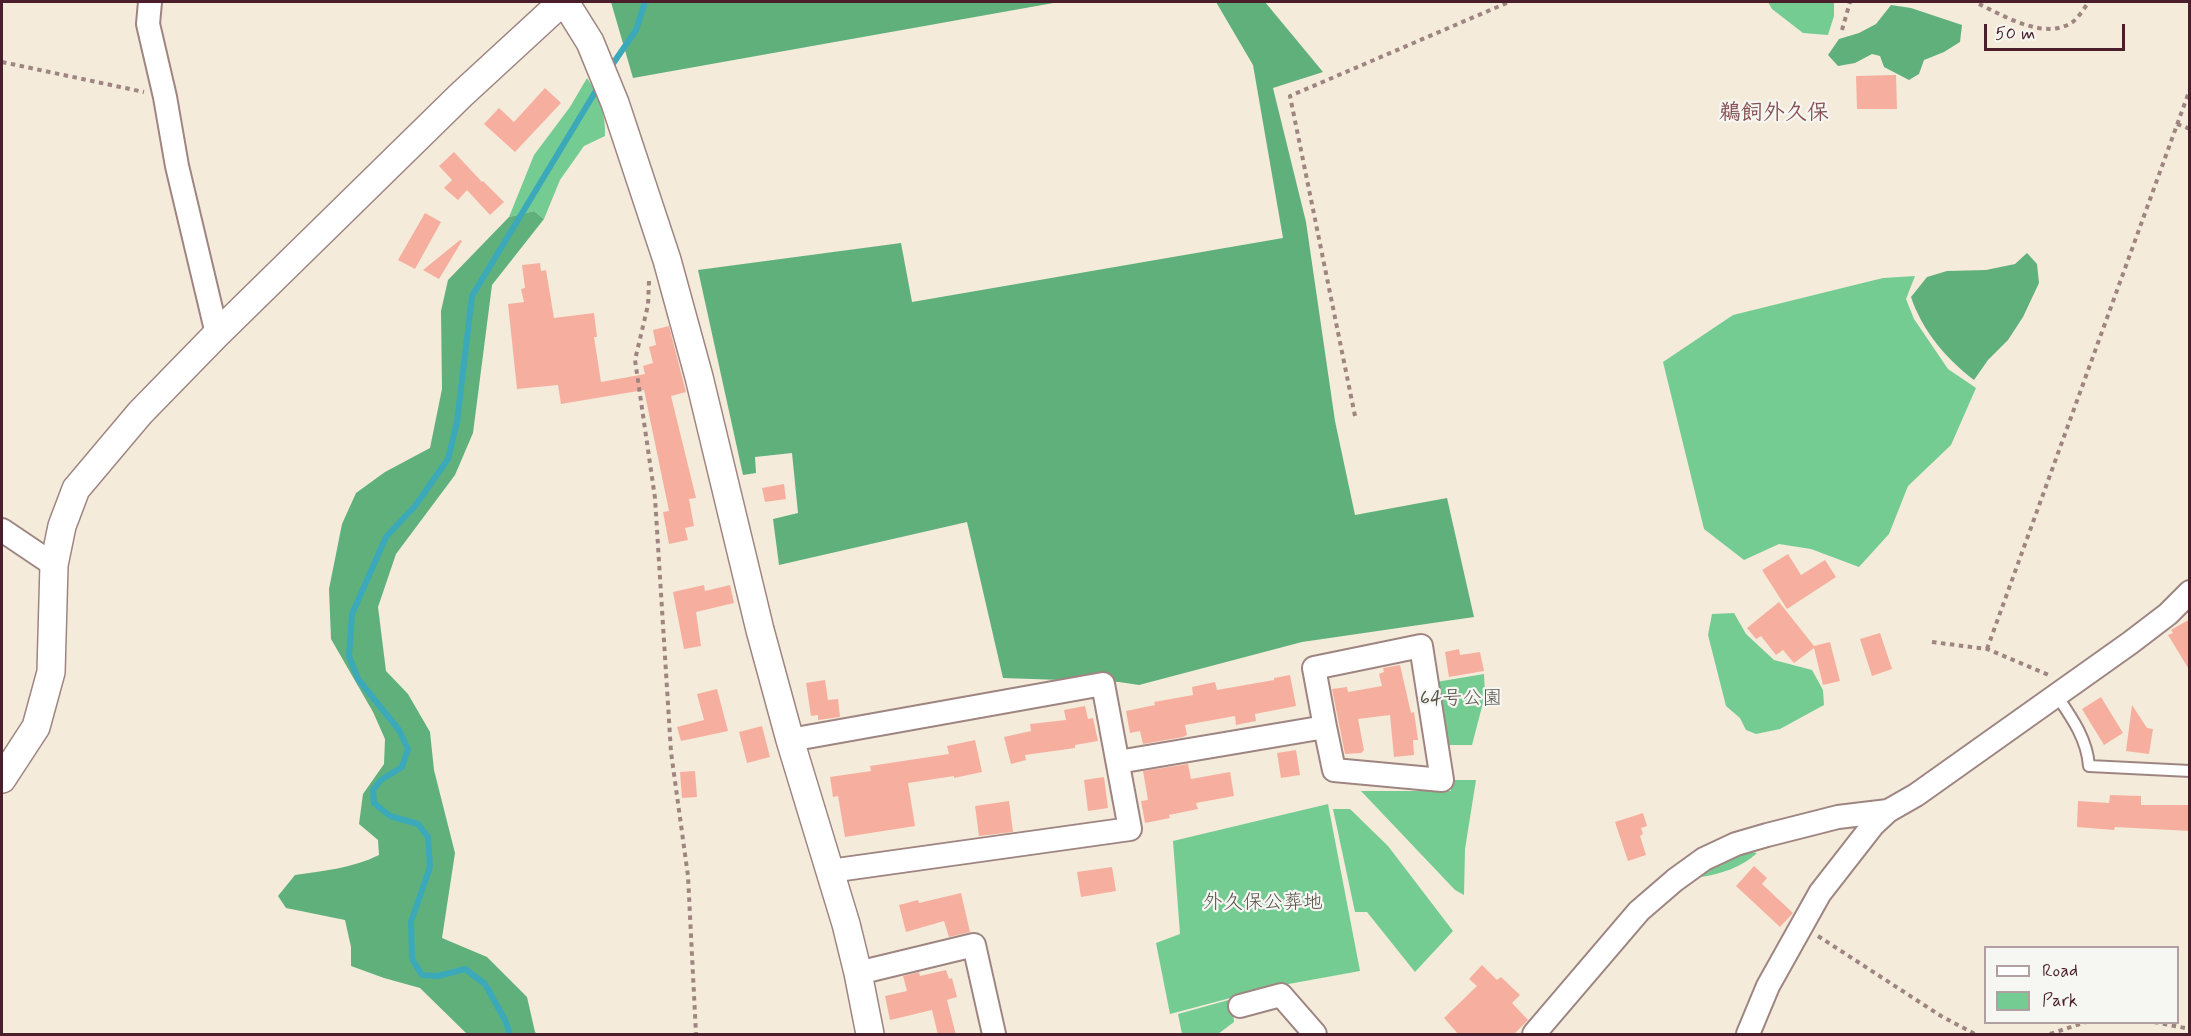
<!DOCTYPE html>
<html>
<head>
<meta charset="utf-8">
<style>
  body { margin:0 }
  #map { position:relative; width:2191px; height:1036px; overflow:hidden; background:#f4ebda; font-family:Mynerve,sans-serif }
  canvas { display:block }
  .frame { position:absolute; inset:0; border:3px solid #4a1f2b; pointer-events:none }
  .legend { position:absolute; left:1984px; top:946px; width:195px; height:78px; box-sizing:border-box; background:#f6f6f2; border:2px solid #b1a0a2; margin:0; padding:8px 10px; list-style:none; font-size:18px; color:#4a1f2b }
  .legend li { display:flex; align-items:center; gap:12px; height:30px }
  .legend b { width:30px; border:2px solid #b1a0a2 }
  .scale { position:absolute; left:1984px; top:24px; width:141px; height:27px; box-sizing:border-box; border:3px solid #4a1f2b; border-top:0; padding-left:8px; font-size:18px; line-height:21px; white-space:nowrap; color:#4a1f2b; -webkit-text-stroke:4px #f6f6f2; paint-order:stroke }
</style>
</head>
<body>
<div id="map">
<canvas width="2191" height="1036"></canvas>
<div class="frame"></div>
<ul class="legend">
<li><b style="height:8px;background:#fff"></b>Road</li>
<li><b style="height:16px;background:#75cc92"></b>Park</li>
</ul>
<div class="scale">50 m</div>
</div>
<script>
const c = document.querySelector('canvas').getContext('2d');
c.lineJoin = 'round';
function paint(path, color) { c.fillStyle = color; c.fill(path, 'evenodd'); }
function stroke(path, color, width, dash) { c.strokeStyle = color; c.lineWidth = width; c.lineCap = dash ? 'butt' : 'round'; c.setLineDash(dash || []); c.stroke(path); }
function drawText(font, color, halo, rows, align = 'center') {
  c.font = font + ' Mynerve,"Klee One",sans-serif'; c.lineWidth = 4.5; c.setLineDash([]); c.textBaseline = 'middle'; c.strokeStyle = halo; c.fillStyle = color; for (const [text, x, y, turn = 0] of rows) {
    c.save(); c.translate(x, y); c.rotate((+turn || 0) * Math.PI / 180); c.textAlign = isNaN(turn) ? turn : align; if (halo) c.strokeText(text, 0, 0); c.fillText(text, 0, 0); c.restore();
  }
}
const green = new Path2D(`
  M 1768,2 L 1834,2 L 1834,16 L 1828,35 L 1803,33 L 1772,9 Z
  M 587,78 C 599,95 606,114 605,136 L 584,146 L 560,180 L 544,219 L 534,211 L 509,217 L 534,155 L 570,107 Z
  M 1915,276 L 1906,299 L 1914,319 L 1948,369 L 1976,388 L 1951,445 L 1908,486 L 1889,534 L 1859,567 L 1811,549 L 1779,544 L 1744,560 L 1704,529 L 1663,362 L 1733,315 L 1883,278 Z
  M 1734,613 L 1746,634 L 1774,660 L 1812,670 L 1823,690 L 1824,705 L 1780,729 L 1756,734 L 1746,730 L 1740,718 L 1726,706 L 1708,635 L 1712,614 Z
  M 1484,674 L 1485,695 L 1472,745 L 1445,745 L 1436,682 Z
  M 1451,780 L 1476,780 L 1465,849 L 1464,895 L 1455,890 L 1361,791 L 1451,791 Z
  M 1328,804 L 1360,971 L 1272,987 L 1170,1014 L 1156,943 L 1180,934 L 1173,841 Z
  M 1333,809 L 1350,809 L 1388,846 L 1453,931 L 1415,972 L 1367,912 L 1355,912 Z
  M 1741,850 L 1757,853 C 1742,867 1721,874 1701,877 L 1700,869 Z
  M 1232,999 L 1234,1022 L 1218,1034 L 1182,1034 L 1178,1014 Z`);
const forest = new Path2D(`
  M 611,2 L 1059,2 L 633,78 Z
  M 1216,2 L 1265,2 L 1323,72 L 1273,88 L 1306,222 L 1335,421 L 1355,515 L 1447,498 L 1474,617 L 1302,642 L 1139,685 L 1119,682 L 1003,678 L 967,522 L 779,565 L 773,519 L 798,513 L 792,453 L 755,457 L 756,473 L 743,475 L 698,270 L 901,243 L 912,302 L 1283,238 L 1253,65 Z
  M 1891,5 L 1911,8 L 1962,25 L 1960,42 L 1944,52 L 1924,60 L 1919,74 L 1909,80 L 1884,67 L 1880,56 L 1872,54 L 1855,63 L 1838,66 L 1828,55 L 1839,39 L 1859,33 L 1876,24 Z
  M 534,211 L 544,219 L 492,285 L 473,433 L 455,475 L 396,554 L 378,607 L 386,671 L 408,694 L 430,732 L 434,770 L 455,853 L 442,938 L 487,957 L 527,997 L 535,1032 L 537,1034 L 467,1034 L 420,988 L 384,978 L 351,966 L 351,947 L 345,920 L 286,908 L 278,896 L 295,875 C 323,871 353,868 379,855 L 378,840 L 359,824 L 363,794 L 384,764 L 385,739 L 373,712 L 331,639 L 329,589 L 342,524 L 356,493 L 385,472 L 430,448 L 442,389 L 441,311 L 448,280 L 509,217 Z
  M 2027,253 L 2037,264 L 2039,283 L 2023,317 L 2008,340 L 1988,360 L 1974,380 C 1946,359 1922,330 1911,297 L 1927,277 L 1947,271 L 1986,270 L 2015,264 Z`);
const stream = new Path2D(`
  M 610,68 L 636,30 L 645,2
  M 510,1034 L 505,1020 L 485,984 L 465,969 L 438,976 L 422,975 L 412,959 L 411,922 L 430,867 L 428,837 L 418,824 L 390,816 L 374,803 L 373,790 L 381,780 L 402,767 L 408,749 L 399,730 L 358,679 L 349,656 L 352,614 L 386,537 L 415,506 L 448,459 L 457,422 L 472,296 L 600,84`);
const building = new Path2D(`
  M 1896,75 L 1897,109 L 1857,109 L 1856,76 Z
  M 545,88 L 561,103 L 515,152 L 484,124 L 499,108 L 514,122 Z
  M 454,152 L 482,182 L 483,181 L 504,202 L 490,215 L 467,190 L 458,200 L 444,188 L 452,180 L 439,166 Z
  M 425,213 L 441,222 L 415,269 L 398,260 Z
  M 460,240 L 462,241 L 439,279 L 423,270 Z
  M 540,263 L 541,271 L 546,270 L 554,318 L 594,313 L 597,337 L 594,337 L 601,382 L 645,374 L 643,366 L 653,363 L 649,347 L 656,345 L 653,330 L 669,326 L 686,392 L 671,396 L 696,498 L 689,499 L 694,526 L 685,528 L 688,540 L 669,544 L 663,512 L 669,511 L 644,390 L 561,404 L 558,385 L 517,389 L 508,304 L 524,302 L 521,289 L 525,288 L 522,265 Z
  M 784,484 L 786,499 L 765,502 L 762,488 Z
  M 1788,554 L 1801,575 L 1825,560 L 1836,577 L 1787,609 L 1762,570 Z
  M 704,585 L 705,591 L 730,585 L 734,603 L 696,612 L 701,646 L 684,649 L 673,592 Z
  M 1779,602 L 1814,646 L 1830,642 L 1840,681 L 1823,685 L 1814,648 L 1794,663 L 1783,650 L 1776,655 L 1761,636 L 1756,639 L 1747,628 Z
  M 2190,619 L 2190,671 L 2168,635 L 2173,633 L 2171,630 Z
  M 1880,633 L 1892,669 L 1872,676 L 1860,639 Z
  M 1459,649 L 1460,655 L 1480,652 L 1484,671 L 1449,677 L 1445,652 Z
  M 1400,665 L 1411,713 L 1414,712 L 1418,740 L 1413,740 L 1414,755 L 1394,757 L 1390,715 L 1358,719 L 1364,750 L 1361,753 L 1345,754 L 1332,689 L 1347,687 L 1348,692 L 1382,686 L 1379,674 L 1384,672 L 1383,668 Z
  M 1290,675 L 1296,706 L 1255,714 L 1256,721 L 1236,725 L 1235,716 L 1185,725 L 1187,735 L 1183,737 L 1143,744 L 1140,731 L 1130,733 L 1126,711 L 1155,705 L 1154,702 L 1193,695 L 1192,687 L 1215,682 L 1217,690 L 1274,680 L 1274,678 Z
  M 825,680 L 828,700 L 838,699 L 840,717 L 818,720 L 818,715 L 811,716 L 806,683 Z
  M 717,689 L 728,731 L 681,741 L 677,727 L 704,720 L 697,694 Z
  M 2101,697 L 2123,733 L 2104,745 L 2082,709 Z
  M 2132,705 L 2147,728 L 2153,729 L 2149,754 L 2126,751 Z
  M 1085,706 L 1088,719 L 1093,718 L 1098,741 L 1075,745 L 1075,748 L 1025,755 L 1026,760 L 1011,764 L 1004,737 L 1031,731 L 1030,724 L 1066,720 L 1064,710 Z
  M 762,726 L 770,757 L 747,763 L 739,732 Z
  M 975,740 L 982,772 L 954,778 L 954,776 L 908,783 L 915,826 L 845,837 L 838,796 L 833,797 L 830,777 L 871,771 L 870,766 L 949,754 L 947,746 Z
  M 1296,750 L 1300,775 L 1281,778 L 1277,753 Z
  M 1188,764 L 1191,779 L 1230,772 L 1234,796 L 1196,803 L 1198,809 L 1169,815 L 1170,818 L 1145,823 L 1141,801 L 1148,800 L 1143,771 Z
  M 695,771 L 697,797 L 682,798 L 680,772 Z
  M 1104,777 L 1108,808 L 1088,811 L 1084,780 Z
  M 2110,795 L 2141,796 L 2141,805 L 2190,805 L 2190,831 L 2115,827 L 2114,830 L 2077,827 L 2078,801 L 2109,803 Z
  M 1009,801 L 1013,832 L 979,836 L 975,806 Z
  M 1643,813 L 1647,826 L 1641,828 L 1643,834 L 1640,836 L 1646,855 L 1628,861 L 1615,822 Z
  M 1754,866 L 1767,878 L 1762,884 L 1793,913 L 1780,927 L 1736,886 Z
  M 1112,867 L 1116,891 L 1081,897 L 1077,872 Z
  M 961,893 L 970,932 L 949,937 L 944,921 L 906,932 L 899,905 L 918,900 L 919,903 Z
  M 1482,965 L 1497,980 L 1501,977 L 1520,995 L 1512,1003 L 1528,1020 L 1513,1035 L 1459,1035 L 1444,1018 L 1477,986 L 1469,979 Z
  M 946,970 L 949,979 L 952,978 L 957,997 L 947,1000 L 956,1035 L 938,1035 L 932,1010 L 890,1020 L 885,996 L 907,991 L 903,976 L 919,972 L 920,976 Z`);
const path = new Path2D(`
  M 1979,4 C 2004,16 2044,40 2071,23 C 2078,19 2084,8 2089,2
  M 1842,30 L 1850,2
  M 2,62 L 144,92
  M 2177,124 L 2190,129
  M 649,281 L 648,305 L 635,360 L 655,498 L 671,752 L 688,876 L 696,1034
  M 1355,416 L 1290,96 L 1509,2
  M 1932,642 L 1987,649 L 2051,676
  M 1987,649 L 2190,89
  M 1818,936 L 1941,1016 L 1975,1034
  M 2154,1022 L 2190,1029
  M 2050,1034 L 2086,1022`);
const service = new Path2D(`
  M 2057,696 C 2072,718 2087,739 2089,766 L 2190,771`);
const minor = new Path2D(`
  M 150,2 L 148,24 L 165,97 L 177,166 L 217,334
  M 2,530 L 54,565
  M 790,740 L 1103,684 L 1130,829 L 830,871
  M 1118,762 L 1325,727 L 1334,770 L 1442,780 L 1421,646 L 1314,668 L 1325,727
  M 858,973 L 974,945 L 994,1034
  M 1240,1006 L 1281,995 L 1315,1034
  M 1534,1034 L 1639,911 L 1675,880 L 1704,859 L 1736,844 L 1767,835 L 1838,817 L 1888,811
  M 1748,1034 L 1768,986 L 1820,893 L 1873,825 L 1888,811 L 1916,795 L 2130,643 L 2168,614 L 2190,592`);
const tertiary = new Path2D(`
  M 565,2 L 590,42 L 615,103 L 667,260 L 699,377 L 760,630 L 790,740 L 846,924 L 858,973 L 870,1034
  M 2,779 L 36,727 L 51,672 L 54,565 L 62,526 L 76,489 L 140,413 L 217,334 L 461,95 L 562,2`);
const parkNames = [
  ["64号公園",1461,700],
  ["外久保公葬地",1263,904]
];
const quarterNames = [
  ["鵜飼外久保",1774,114]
];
paint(green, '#75cc92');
paint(forest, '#60b07c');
stroke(stream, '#3ba9b9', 6);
paint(building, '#f6af9f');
stroke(service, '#9f8582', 14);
stroke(minor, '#9f8582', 26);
stroke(tertiary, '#9f8582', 30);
stroke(path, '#9f8582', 4, [4.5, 4.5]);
stroke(service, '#fff', 10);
stroke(minor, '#fff', 22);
stroke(tertiary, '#fff', 27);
drawText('20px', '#57534a', '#f6f6f2', parkNames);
drawText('bold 22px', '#865154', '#f6f6f2', quarterNames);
</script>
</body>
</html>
